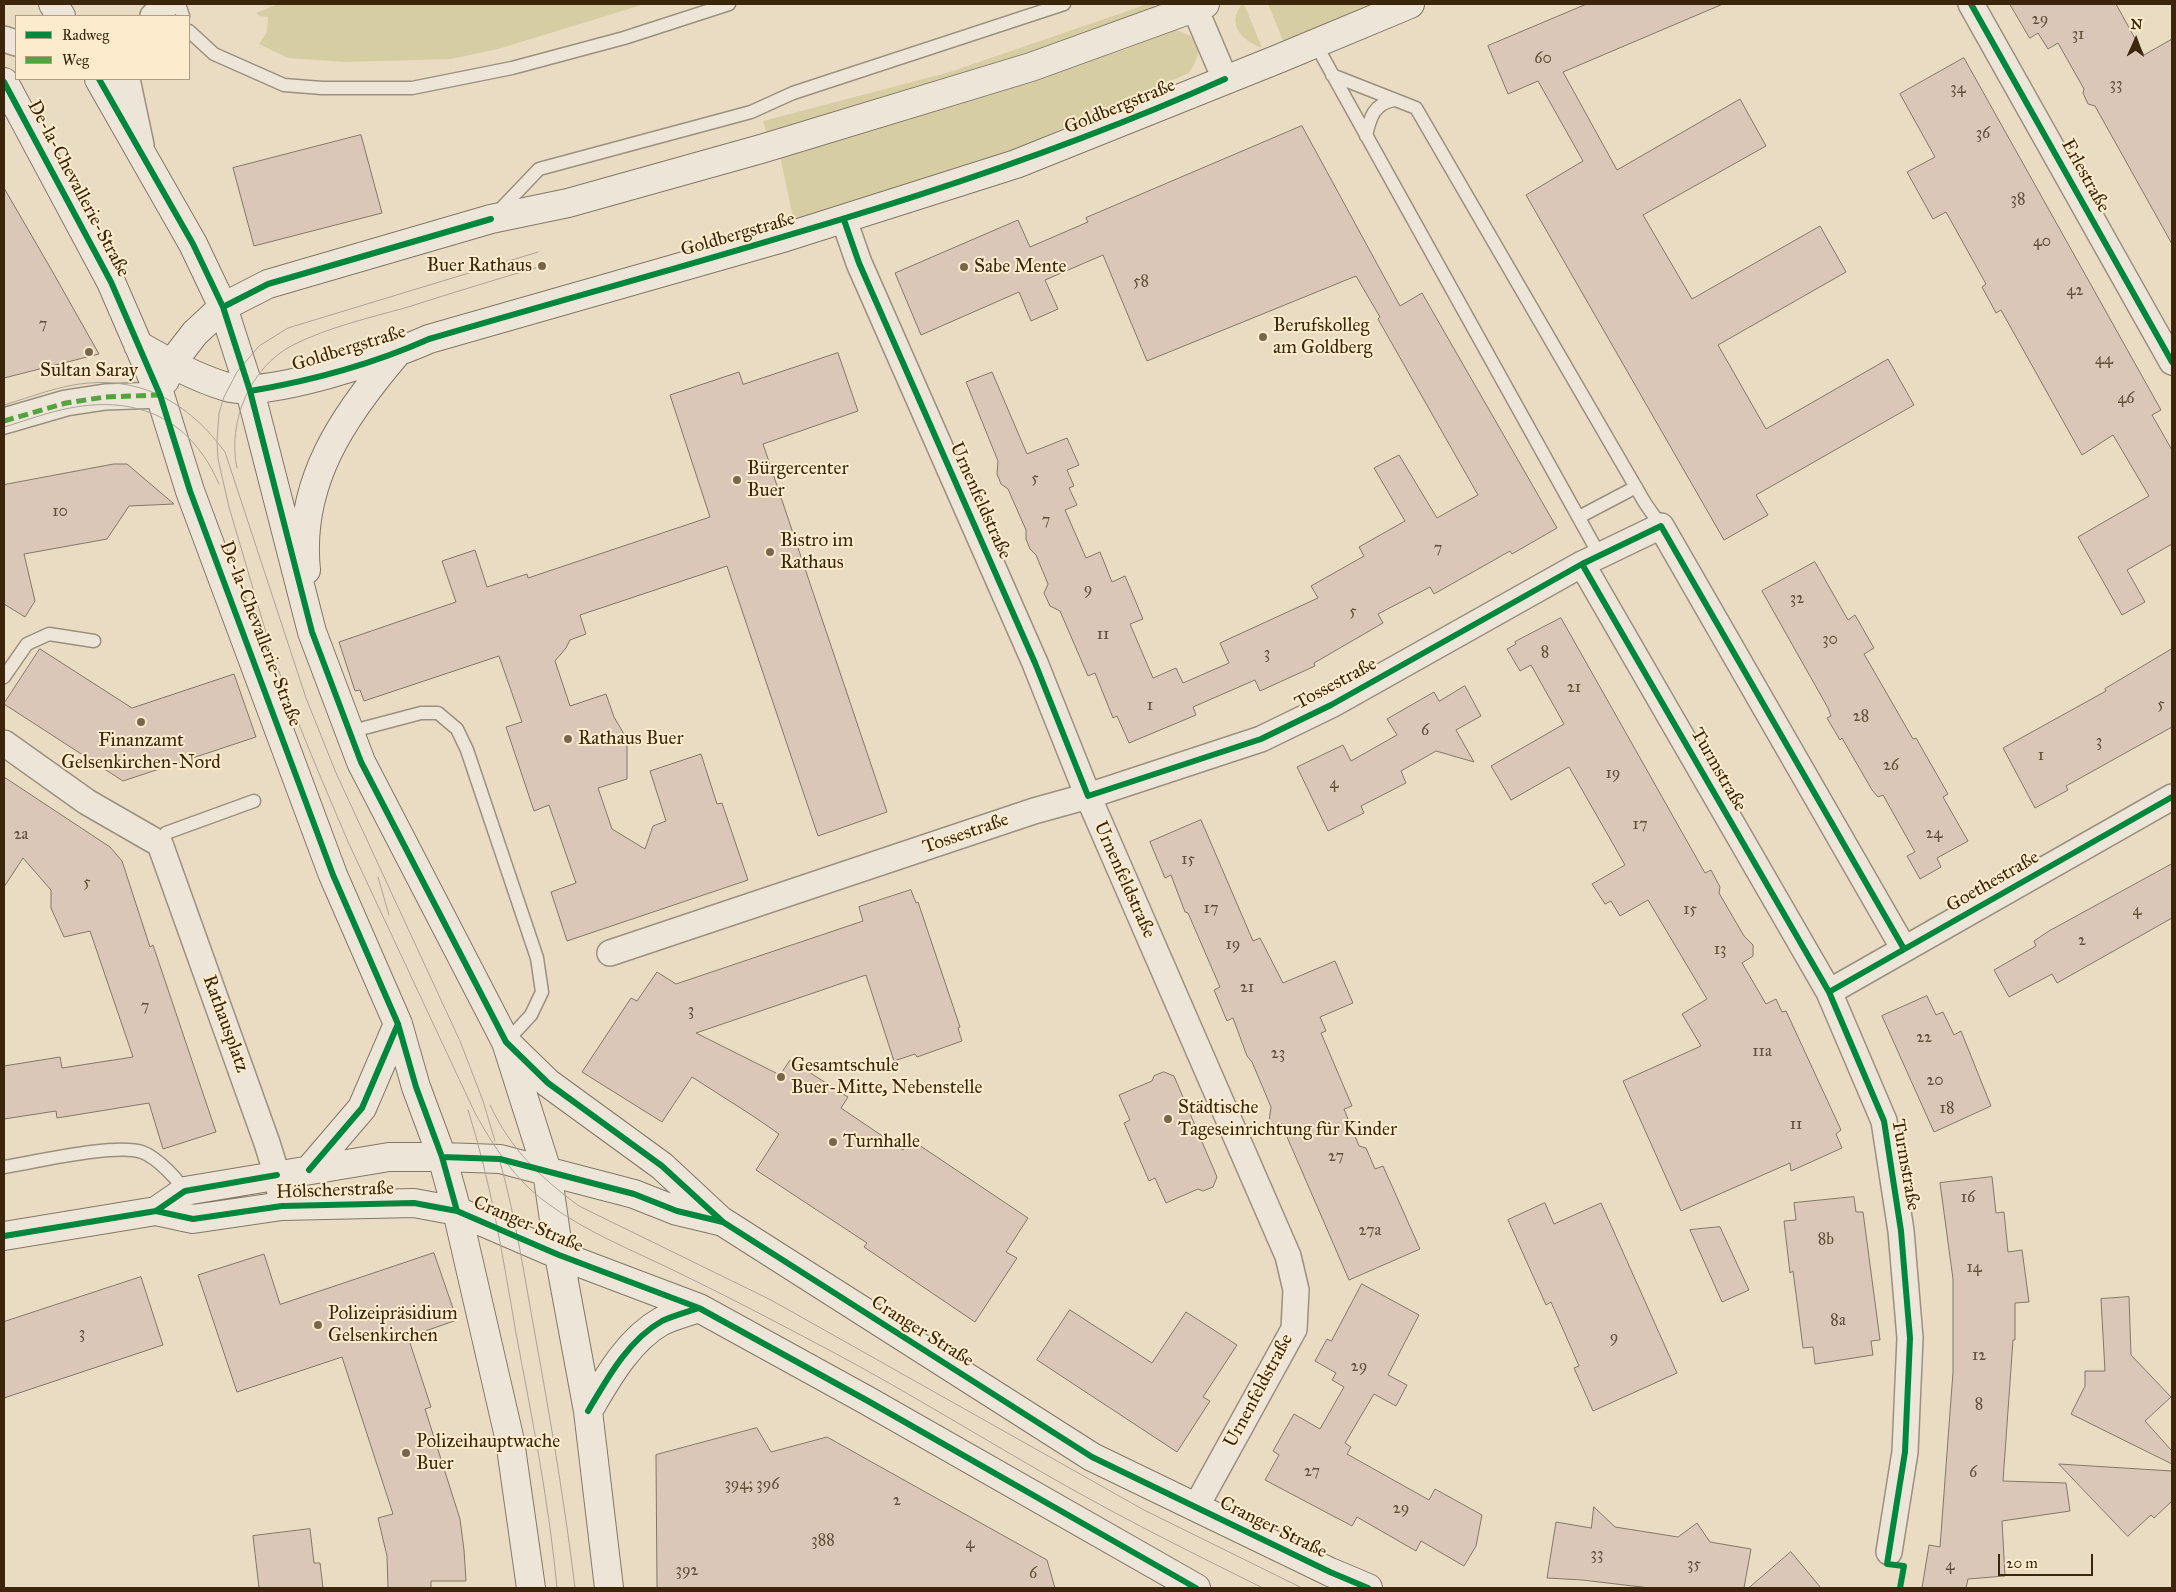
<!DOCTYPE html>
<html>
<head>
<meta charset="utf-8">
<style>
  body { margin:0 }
  #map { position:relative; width:2176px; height:1592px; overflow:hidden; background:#eadcc3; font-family:"IM FELL Great Primer",serif }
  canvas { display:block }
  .frame { position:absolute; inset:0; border:5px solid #3b260c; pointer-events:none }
  .legend { position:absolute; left:15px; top:15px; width:175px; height:65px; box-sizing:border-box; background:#fceccd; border:1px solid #af9d80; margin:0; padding:6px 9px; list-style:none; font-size:15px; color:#3b260c }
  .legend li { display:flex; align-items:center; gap:10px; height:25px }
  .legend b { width:25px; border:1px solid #af9d80 }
  .north { position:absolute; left:2111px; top:15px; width:50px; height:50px; -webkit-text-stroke:4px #fceccd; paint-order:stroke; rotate:2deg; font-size:14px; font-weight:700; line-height:20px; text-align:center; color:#3b260c }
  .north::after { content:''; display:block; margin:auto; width:18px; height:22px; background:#3b260c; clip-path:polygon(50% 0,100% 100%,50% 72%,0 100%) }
  .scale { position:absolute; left:1998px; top:1554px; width:95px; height:22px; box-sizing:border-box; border:2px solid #3b260c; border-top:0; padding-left:6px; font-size:15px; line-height:18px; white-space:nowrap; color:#3b260c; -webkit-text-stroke:4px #fceccd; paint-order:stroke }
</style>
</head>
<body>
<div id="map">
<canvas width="2176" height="1592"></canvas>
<div class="frame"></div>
<ul class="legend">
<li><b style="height:6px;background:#00873e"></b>Radweg</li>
<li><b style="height:6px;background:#54a33e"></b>Weg</li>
</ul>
<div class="north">N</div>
<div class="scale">20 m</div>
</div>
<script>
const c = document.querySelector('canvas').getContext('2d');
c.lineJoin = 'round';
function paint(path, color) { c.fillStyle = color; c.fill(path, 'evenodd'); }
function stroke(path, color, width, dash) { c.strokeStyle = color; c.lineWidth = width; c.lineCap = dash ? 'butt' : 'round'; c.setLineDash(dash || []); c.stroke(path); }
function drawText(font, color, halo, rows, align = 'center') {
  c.font = font + ' "IM FELL Great Primer",serif'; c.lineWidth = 4; c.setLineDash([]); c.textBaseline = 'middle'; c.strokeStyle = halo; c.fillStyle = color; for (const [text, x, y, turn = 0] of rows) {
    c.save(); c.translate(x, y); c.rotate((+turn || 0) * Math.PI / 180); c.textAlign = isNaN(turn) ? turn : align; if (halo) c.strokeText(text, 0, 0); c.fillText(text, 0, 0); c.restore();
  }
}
const green = new Path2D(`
  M 278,4 L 645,4 L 498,49 L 451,59 L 345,62 L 288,58 L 259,44 L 267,32 L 268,17 L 260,16 L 256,13 Z
  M 1148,4 L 1157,6 L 1156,12 L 960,78 L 767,135 L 763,121 L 950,72 Z
  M 1242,4 L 1244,4 L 1262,48 C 1242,41 1226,24 1242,4 Z
  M 1268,4 L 1377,4 L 1284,43 Z
  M 1176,30 C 1203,38 1203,52 1189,73 L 995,158 L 794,222 L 780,156 L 1124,50 L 1161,34 Z`);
const building = new Path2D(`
  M 1587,4 L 1723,4 L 1563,72 L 1617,170 L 1740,99 L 1766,146 L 1643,215 L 1692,299 L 1820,226 L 1846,272 L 1718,345 L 1766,429 L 1888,359 L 1914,405 L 1756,495 L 1768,515 L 1724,540 L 1526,195 L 1583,161 L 1538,81 L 1508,94 L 1488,46 Z
  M 2010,4 L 2116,4 L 2144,55 L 2172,39 L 2172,244 L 2095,106 L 2088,104 L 2083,93 L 2084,89 L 2058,43 L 2048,49 L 2038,33 L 2030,38 Z
  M 1964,58 L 2161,410 L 2152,415 L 2172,450 L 2172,544 L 2127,570 L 2145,602 L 2122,615 L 2078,537 L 2149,496 L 2113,435 L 2082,455 L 2001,310 L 1996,313 L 1982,287 L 1986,284 L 1946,212 L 1933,219 L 1907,172 L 1935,157 L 1900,94 Z
  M 1302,126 L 1400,306 L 1422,293 L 1557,528 L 1512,554 L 1510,551 L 1434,594 L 1430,587 L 1378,614 L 1383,623 L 1314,663 L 1315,666 L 1260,691 L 1255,680 L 1193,707 L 1196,715 L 1129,743 L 1117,716 L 1113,718 L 1095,673 L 1088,676 L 1060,611 L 1050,606 L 1044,593 L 1048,584 L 1036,555 L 1030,549 L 1026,539 L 1026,530 L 1008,489 L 1001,484 L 997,474 L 998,461 L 966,382 L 992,372 L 1027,454 L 1067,438 L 1079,465 L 1067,470 L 1074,486 L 1069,488 L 1077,505 L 1065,510 L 1086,558 L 1100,552 L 1112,582 L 1125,576 L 1143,619 L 1130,624 L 1153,678 L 1176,668 L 1183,683 L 1229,663 L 1220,643 L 1318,598 L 1311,586 L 1364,556 L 1359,547 L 1405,521 L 1374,468 L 1399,455 L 1437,518 L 1478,495 L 1378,319 L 1380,317 L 1356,276 L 1147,361 L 1103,255 L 1045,280 L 1058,309 L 1031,321 L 1019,292 L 921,335 L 895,273 L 1018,220 L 1030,247 L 1088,222 L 1086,218 Z
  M 361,135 L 382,213 L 254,246 L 233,168 Z
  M 4,188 L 51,269 L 99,354 L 4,378 Z
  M 838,353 L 858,411 L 763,444 L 887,812 L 818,836 L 727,566 L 580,615 L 586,634 L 570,640 L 566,648 L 555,661 L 570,706 L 606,694 L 614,717 L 624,734 L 627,744 L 627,779 L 598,788 L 612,829 L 645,849 L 653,826 L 666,821 L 650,771 L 701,754 L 717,804 L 722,803 L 748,880 L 567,941 L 551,892 L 576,883 L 549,805 L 534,811 L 506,727 L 522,722 L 499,656 L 364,701 L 360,690 L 355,691 L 339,642 L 456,602 L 442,561 L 475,550 L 487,587 L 527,574 L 528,578 L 710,517 L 670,395 L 739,372 L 743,384 Z
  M 114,464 L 127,464 L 174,504 L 129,506 L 107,539 L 24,554 L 35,601 L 25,617 L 4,604 L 4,485 Z
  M 1815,562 L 1848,620 L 1855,615 L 1874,648 L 1864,654 L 1913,739 L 1916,738 L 1948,794 L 1943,797 L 1968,841 L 1937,858 L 1941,867 L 1920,879 L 1907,856 L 1915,852 L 1883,795 L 1878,797 L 1872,790 L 1842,738 L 1840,740 L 1827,718 L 1831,716 L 1828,708 L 1762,591 Z
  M 1561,618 L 1705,873 L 1711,870 L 1720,887 L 1719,893 L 1744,936 L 1753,945 L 1753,956 L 1742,963 L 1766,1004 L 1776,999 L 1782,1012 L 1786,1011 L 1841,1130 L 1836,1134 L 1842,1148 L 1791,1171 L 1790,1163 L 1681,1211 L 1623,1081 L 1701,1046 L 1682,1014 L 1707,999 L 1648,900 L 1620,916 L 1611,901 L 1605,904 L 1592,884 L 1625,865 L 1569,767 L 1511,800 L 1491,766 L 1564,724 L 1531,665 L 1520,671 L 1507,649 L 1516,644 L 1515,642 Z
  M 40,649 L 132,708 L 234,674 L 256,737 L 123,781 L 4,704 Z
  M 2172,649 L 2172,727 L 2066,786 L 2068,790 L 2035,808 L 2003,748 L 2106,691 L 2105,689 Z
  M 1465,686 L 1481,716 L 1456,730 L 1474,762 L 1436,751 L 1401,771 L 1406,783 L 1361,806 L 1364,813 L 1328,831 L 1297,767 L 1343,745 L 1351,761 L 1397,735 L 1387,719 L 1434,692 L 1439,701 Z
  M 4,777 L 110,847 L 122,861 L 150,947 L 153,945 L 216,1132 L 163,1149 L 149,1103 L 57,1118 L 56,1111 L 4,1119 L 4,1066 L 60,1057 L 62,1068 L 133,1057 L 90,931 L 64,937 L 51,908 L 51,890 L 23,858 L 4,887 Z
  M 1201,820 L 1253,941 L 1260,938 L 1283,983 L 1335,961 L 1353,1003 L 1320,1017 L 1326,1031 L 1321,1033 L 1352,1106 L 1344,1109 L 1359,1146 L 1366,1148 L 1375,1169 L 1383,1166 L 1420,1249 L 1349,1280 L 1281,1123 L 1268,1129 L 1271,1107 L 1252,1062 L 1247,1056 L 1233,1018 L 1227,1021 L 1214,990 L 1220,987 L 1188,913 L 1185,912 L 1171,875 L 1165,878 L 1150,842 Z
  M 2172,864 L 2172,918 L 2057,983 L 2052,974 L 2009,997 L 1994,970 L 2036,946 L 2034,941 L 2049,931 Z
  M 911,890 L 916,903 L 918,902 L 960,1027 L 958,1028 L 962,1041 L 917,1057 L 915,1054 L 894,1061 L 866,975 L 696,1033 L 780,1075 L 790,1060 L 848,1097 L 841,1108 L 903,1150 L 910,1139 L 1028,1218 L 1006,1252 L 1017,1258 L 975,1322 L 864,1247 L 867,1243 L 756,1170 L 779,1134 L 753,1116 L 692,1077 L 662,1122 L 582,1072 L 631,998 L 637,1001 L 657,972 L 676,984 L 863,921 L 859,907 Z
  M 1927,996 L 1936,1015 L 1943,1012 L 1954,1035 L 1961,1031 L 1991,1106 L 1934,1132 L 1882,1016 Z
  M 1164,1072 L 1174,1076 L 1217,1177 L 1213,1187 L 1203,1191 L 1198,1189 L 1166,1203 L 1155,1178 L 1149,1181 L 1124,1123 L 1130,1120 L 1119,1095 L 1152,1081 L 1154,1076 Z
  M 1992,1177 L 1996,1213 L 2004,1212 L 2008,1252 L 2022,1250 L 2029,1302 L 2015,1303 L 2015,1340 L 2013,1340 L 2003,1481 L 2066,1483 L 2070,1511 L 2002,1521 L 2005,1576 L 1968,1579 L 1966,1588 L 1922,1588 L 1929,1545 L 1940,1547 L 1953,1372 L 1953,1279 L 1940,1183 Z
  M 1854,1197 L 1856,1212 L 1863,1212 L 1880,1340 L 1871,1341 L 1873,1355 L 1815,1364 L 1813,1347 L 1803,1348 L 1793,1271 L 1790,1273 L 1784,1221 L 1796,1220 L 1794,1203 Z
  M 1545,1203 L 1554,1224 L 1601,1203 L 1677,1373 L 1593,1411 L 1574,1368 L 1579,1366 L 1551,1302 L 1546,1305 L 1508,1220 Z
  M 1720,1227 L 1749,1290 L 1722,1302 L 1690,1230 Z
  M 434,1253 L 457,1320 L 408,1337 L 431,1407 L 425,1409 L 460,1519 L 464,1550 L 466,1581 L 431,1581 L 431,1588 L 388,1588 L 387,1556 L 378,1518 L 393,1514 L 342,1357 L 237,1392 L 198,1275 L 264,1254 L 280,1304 Z
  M 141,1277 L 163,1345 L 4,1398 L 4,1322 Z
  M 1362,1284 L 1419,1315 L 1388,1375 L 1407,1385 L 1396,1406 L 1374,1394 L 1345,1443 L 1351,1447 L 1347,1454 L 1429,1500 L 1435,1489 L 1482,1515 L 1476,1546 L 1464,1566 L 1421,1541 L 1416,1551 L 1357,1517 L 1352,1526 L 1265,1480 L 1279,1455 L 1273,1451 L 1294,1414 L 1320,1429 L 1344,1387 L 1332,1380 L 1336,1373 L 1315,1361 L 1327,1339 L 1331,1341 Z
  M 2129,1297 L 2131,1355 L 2171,1397 L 2145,1421 L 2172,1451 L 2172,1464 L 2071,1414 L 2085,1386 L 2085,1371 L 2105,1371 L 2101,1299 Z
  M 1070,1310 L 1152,1363 L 1186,1312 L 1237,1345 L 1203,1397 L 1210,1401 L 1177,1452 L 1037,1360 Z
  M 757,1428 L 771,1452 L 827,1437 L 1047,1560 L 1055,1588 L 657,1588 L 656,1455 Z
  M 2059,1464 L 2172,1471 L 2172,1501 L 2154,1518 L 2151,1515 L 2128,1536 Z
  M 1594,1507 L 1615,1527 L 1678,1537 L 1697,1523 L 1710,1542 L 1751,1549 L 1744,1588 L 1650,1588 L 1582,1580 L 1547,1578 L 1556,1522 L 1591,1528 Z
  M 310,1529 L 314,1563 L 320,1563 L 323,1588 L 259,1588 L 253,1536 Z
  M 1791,1552 L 1821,1588 L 1749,1588 Z`);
const lane = new Path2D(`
  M 179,4 L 183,16
  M 189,31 L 214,54 L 284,85 L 322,88 L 412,88 L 512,68 L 624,38 L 729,4
  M 1315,43 L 1600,556
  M 1332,75 L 1416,108 L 1645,503 L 1661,526
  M 1366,136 C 1370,117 1374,104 1394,100
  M 497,213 L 539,169 L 751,112 L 793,93 L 1064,4
  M 1579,517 L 1636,487
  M 4,677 L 27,644 L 49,634 L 94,641
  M 349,732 L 421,713 L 438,713 L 457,729 L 467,750 L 537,958 L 542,992 L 531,1015 L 506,1042
  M 160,844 L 166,833 L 254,801
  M 4,1167 C 35,1162 116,1143 142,1152 C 156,1157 181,1181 186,1195`);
const street = new Path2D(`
  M 1193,4 L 1225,79
  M 1971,4 L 2172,362
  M 153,16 L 168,4
  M 4,39 L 16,43
  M 127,79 L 141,145
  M 844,220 L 859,263 L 1035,663 L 1088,796 L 1288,1256 L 1296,1290 L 1294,1329 L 1196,1507
  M 4,421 L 66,403 L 105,397 L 160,395
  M 1582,564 L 1829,992 L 1884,1121 L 1901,1231 L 1910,1338 L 1905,1452 L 1889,1552
  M 4,743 L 87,802 L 160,844 L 267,1143 L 277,1175 L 282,1206
  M 610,953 L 1034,811 L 1088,796 L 1261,739 L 1331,705 L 1582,564 L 1661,526 L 1904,949
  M 1829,992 L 2172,797`);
const secondary = new Path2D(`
  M 53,4 L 61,16
  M 99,79 L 193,244 L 223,307 L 250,391 L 312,632 L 361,762 L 506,1042 L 547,1171 L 559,1255 L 588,1411 L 609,1588
  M 4,82 L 111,282 L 160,395 L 190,491 L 333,875 L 398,1024 L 416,1087 L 442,1157 L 457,1211 L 510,1441 L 531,1588
  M 138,345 C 166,361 196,378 227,387 C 267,399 389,357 429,339 L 786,237 L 1016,164 L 1278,59 L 1410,4
  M 165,380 L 171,364 L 195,333 L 223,307 L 268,284 L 491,219 L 568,203 L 761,149 L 1031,67 L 1205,4
  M 306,570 C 297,483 343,416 397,353
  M 509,1045 L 548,1083 L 662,1166 L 720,1220
  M 309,1170 L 362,1108 L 398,1024
  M 156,1211 L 185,1191 L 389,1157 L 442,1157 L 500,1159 L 634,1194 L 677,1211 L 723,1222 L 1092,1457 L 1330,1572 L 1368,1588
  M 4,1236 L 156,1211 L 193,1219 L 282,1206 L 414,1203 L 457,1211 L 559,1255 L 699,1308 L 868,1401 L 1196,1588
  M 588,1411 C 607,1379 628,1340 662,1321 C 673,1316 687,1312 699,1308`);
const tram = new Path2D(`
  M 538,252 L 288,328 L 259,346 L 237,372 L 224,397 L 219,413 L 217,441 L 218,459 L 229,507 L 269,643 L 289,700 L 318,771 L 349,844 L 475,1113 C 494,1147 515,1180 547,1203 C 586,1232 632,1250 675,1271 C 727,1296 778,1323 829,1350 C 910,1393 988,1442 1068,1487 C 1132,1523 1198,1556 1263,1588
  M 4,405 C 31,397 60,385 89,383 C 147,378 192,407 225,452 L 306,698 L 336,773 L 460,1041 L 483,1101 L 495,1141
  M 4,427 C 25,421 48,412 70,408 C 138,395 191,419 219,484
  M 237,468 C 227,422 250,367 293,345 C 329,327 369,318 408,307 C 452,293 497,279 542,266
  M 378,877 L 389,915
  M 490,1105 C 511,1150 540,1177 579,1206 L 771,1300 L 1144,1510 L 1302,1588
  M 468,1110 C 491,1182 503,1258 516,1333 C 532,1418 549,1502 557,1588
  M 499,1158 C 516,1218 525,1280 536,1340 C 551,1423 565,1505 575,1588`);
const quiet = new Path2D(`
  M 4,421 L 66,403 L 105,397 L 160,395`);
const cycleway = new Path2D(`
  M 1971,4 L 2172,362
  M 99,79 L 193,244 L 223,307 L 250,391 L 312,632 L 361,762 L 506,1042 L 548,1083 L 662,1166 L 723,1222
  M 4,82 L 111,282 L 160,395 L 190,491 L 333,875 L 398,1024 L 416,1087 L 442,1157 L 457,1211
  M 844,220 L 859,263 L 1035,663 L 1088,796 L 1261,739 L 1331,705 L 1582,564 L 1661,526 L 1904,949
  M 223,307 L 268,284 L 491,219
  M 250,391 C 310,381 373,364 429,339 C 696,260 969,194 1225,79
  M 1582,564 L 1829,992 L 1884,1121 L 1901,1231 L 1910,1338 L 1905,1452 L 1887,1564 L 1904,1566 L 1900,1588
  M 1829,992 L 2172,797
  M 442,1157 L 500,1159 L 634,1194 L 677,1211 L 723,1222 L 1092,1457 L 1330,1572 L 1368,1588
  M 309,1170 L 362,1108 L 398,1024
  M 156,1211 L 185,1191 L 277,1175
  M 4,1236 L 156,1211 L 193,1219 L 282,1206 L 414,1203 L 457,1211 L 559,1255 L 699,1308 L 868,1401 L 1196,1588
  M 588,1411 C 607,1379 628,1340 662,1321 C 673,1316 687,1312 699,1308`);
const markers = [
  [542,266,5,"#78664c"],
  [964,267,5,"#78664c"],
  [1263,337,5,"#78664c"],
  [89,352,5,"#78664c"],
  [737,480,5,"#78664c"],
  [770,552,5,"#78664c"],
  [141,722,5,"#78664c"],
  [568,739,5,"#78664c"],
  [781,1077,5,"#78664c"],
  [1168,1119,5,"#78664c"],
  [833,1142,5,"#78664c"],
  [318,1325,5,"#78664c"],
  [406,1453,5,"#78664c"]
];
const numberNames = [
  ["29",2040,20],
  ["31",2078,35],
  ["60",1543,59],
  ["33",2116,85],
  ["34",1958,89],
  ["36",1983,134],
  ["38",2018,200],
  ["40",2042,242],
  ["58",1141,282],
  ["42",2075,291],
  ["7",43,325],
  ["44",2104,360],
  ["46",2126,399],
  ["5",1035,479],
  ["10",60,512],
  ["7",1046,521],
  ["7",1438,549],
  ["9",1088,590],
  ["32",1797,599],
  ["5",1353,612],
  ["11",1103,635],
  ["30",1830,640],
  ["8",1545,653],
  ["3",1267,654],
  ["21",1574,688],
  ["5",2161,705],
  ["1",1150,706],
  ["28",1861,717],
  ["6",1425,731],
  ["3",2099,742],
  ["1",2041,756],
  ["26",1891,766],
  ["19",1613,774],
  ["4",1334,784],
  ["17",1640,825],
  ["24",1934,834],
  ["2a",21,835],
  ["15",1188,860],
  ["5",87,883],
  ["17",1211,909],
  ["15",1690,910],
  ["4",2137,911],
  ["2",2082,941],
  ["19",1233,945],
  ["13",1720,950],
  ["21",1247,988],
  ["7",145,1007],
  ["3",691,1011],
  ["22",1924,1038],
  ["11a",1762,1052],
  ["23",1278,1054],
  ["20",1935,1081],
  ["18",1947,1109],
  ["11",1796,1125],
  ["27",1336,1157],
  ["16",1968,1198],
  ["27a",1370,1231],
  ["8b",1826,1240],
  ["14",1974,1268],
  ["8a",1838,1321],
  ["3",82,1334],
  ["9",1614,1338],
  ["12",1979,1356],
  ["29",1359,1367],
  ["8",1979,1405],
  ["27",1312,1472],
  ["6",1973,1473],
  ["394; 396",752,1485],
  ["2",897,1501],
  ["29",1401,1509],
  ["388",823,1541],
  ["4",970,1544],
  ["33",1597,1555],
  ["35",1694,1565],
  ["4",1950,1566],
  ["392",687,1571],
  ["6",1033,1574]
];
const streetNames = [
  ["Goldbergstraße",1120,107,-22],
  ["Erlestraße",2085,176,61],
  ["De-la-Chevallerie-Straße",78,189,62],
  ["Goldbergstraße",738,235,-16],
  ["Goldbergstraße",349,349,-17],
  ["Urnenfeldstraße",980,501,66],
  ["De-la-Chevallerie-Straße",260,634,69],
  ["Tossestraße",1336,684,-28],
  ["Turmstraße",1718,770,60],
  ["Tossestraße",966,834,-19],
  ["Urnenfeldstraße",1124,880,66],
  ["Goethestraße",1993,882,-30],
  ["Rathausplatz",225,1024,70],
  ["Turmstraße",1905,1165,80],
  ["Hölscherstraße",335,1191,-2],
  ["Cranger Straße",528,1225,23],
  ["Cranger Straße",922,1332,32],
  ["Urnenfeldstraße",1259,1391,-62],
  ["Cranger Straße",1273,1528,26]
];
const poiNames = [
  ["Buer Rathaus",532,266,"right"],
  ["Sabe Mente",974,267],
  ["Berufskolleg",1273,326],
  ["am Goldberg",1273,348],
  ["Sultan Saray",89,371,"center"],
  ["Bürgercenter",747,469],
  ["Buer",747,491],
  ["Bistro im",780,541],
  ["Rathaus",780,563],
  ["Rathaus Buer",578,739],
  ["Finanzamt",141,741,"center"],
  ["Gelsenkirchen-Nord",141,763,"center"],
  ["Gesamtschule",791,1066],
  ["Buer-Mitte, Nebenstelle",791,1088],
  ["Städtische",1178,1108],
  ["Tageseinrichtung für Kinder",1178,1130],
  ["Turnhalle",843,1142],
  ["Polizeipräsidium",328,1314],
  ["Gelsenkirchen",328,1336],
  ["Polizeihauptwache",416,1442],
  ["Buer",416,1464]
];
paint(green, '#d6cda3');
paint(building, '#dac7b8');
stroke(building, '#827767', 1);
stroke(lane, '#9b907f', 15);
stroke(street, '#9b907f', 28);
stroke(secondary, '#827767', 30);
stroke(lane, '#ede5d8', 12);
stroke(street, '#ede5d8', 25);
stroke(secondary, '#ede5d8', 28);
stroke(tram, '#aba397', 1);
stroke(quiet, '#54a33e', 5, [10, 5]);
stroke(cycleway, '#00873e', 6);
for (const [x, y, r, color] of markers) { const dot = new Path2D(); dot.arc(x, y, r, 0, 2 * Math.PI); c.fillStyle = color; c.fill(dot); stroke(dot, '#fceccd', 2); }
drawText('16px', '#634e37', null, numberNames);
drawText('19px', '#3b260c', '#fceccd', streetNames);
drawText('19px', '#3b260c', '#fceccd', poiNames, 'left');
</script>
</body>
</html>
